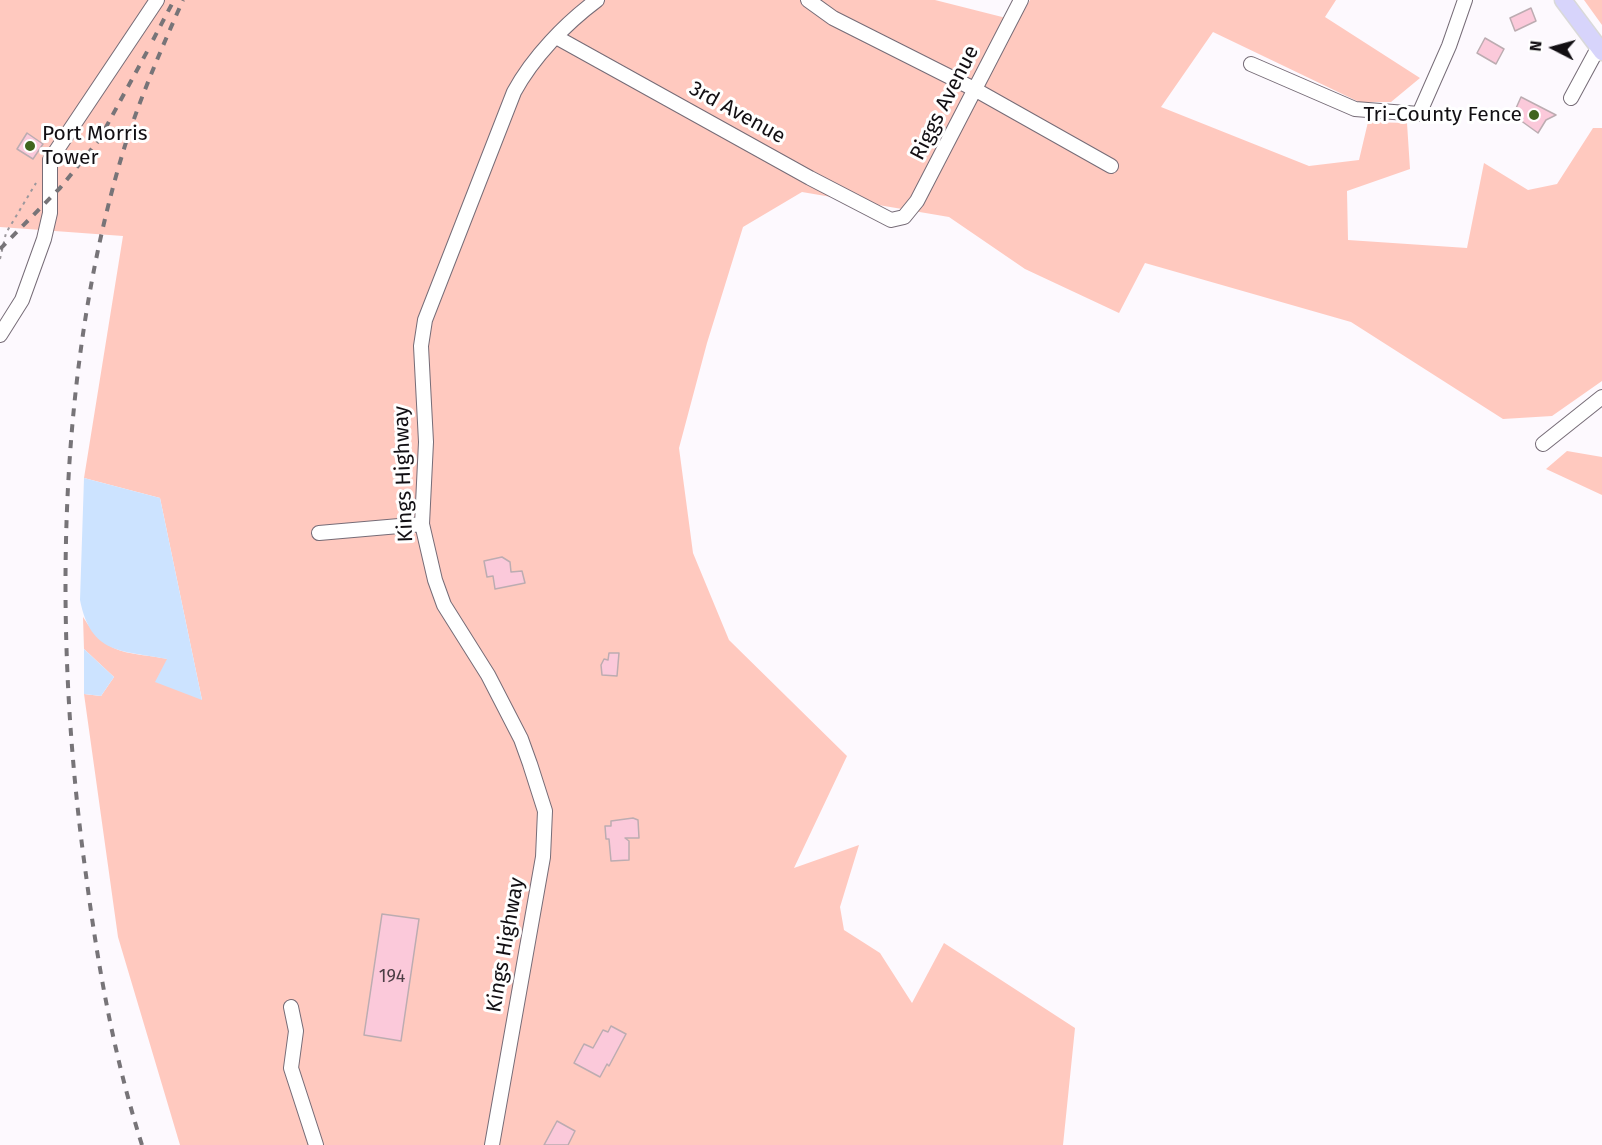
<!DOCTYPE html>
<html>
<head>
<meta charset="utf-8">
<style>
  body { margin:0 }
  #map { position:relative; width:1602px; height:1145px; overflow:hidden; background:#fdf9fe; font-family:"Fira Sans",sans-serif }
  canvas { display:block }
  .north { position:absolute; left:1524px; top:18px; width:60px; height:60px; -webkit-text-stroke:4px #fff; paint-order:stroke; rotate:276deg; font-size:16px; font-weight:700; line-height:24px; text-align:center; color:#120f13 }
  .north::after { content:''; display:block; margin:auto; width:21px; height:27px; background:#120f13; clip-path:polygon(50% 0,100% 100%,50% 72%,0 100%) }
</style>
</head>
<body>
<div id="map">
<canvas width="1602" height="1145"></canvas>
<div class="north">N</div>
</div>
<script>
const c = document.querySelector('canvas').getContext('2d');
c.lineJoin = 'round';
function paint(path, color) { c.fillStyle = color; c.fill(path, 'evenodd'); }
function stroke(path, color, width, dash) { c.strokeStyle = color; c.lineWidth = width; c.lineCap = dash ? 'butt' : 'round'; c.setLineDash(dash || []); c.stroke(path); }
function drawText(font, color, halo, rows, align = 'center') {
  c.font = font + ' "Fira Sans",sans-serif'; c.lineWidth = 6; c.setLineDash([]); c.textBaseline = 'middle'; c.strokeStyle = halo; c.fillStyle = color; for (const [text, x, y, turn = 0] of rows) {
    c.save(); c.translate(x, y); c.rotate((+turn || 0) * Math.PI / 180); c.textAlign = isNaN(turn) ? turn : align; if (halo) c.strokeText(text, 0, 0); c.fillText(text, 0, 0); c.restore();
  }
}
const green = new Path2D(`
  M 0,0 L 935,0 L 1018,21 L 1030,0 L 1336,0 L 1325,17 L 1420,78 L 1391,102 L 1359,102 L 1213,32 L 1161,107 L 1309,166 L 1359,160 L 1368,122 L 1407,123 L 1410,169 L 1347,191 L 1348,240 L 1467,248 L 1484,163 L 1528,190 L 1557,184 L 1593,128 L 1602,128 L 1602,381 L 1552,416 L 1503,419 L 1351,322 L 1145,263 L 1119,313 L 1025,269 L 949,217 L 802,192 L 743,227 L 707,343 L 679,448 L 693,553 L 729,640 L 847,756 L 794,868 L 859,845 L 840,907 L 844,930 L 880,953 L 912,1003 L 944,943 L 1075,1028 L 1063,1145 L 180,1145 L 118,937 L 84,694 L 101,696 L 114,677 L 84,649 L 83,617 C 108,657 125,651 168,659 L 202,700 L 160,498 L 84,478 L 123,236 L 0,227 Z
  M 1584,0 L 1602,0 L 1602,25 Z
  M 1567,451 L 1602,457 L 1602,495 L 1546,469 Z`);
const water = new Path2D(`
  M 84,478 L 160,498 L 202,700 L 155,682 L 167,659 C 121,650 91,655 80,600 Z
  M 84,649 L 114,677 L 101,696 L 84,694 Z`);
const building = new Path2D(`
  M 1531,8 L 1536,21 L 1515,31 L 1510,18 Z
  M 1485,38 L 1504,49 L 1496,64 L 1477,53 Z
  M 1521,97 L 1556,115 L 1546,120 L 1538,133 L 1513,115 Z
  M 27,133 L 43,144 L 33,159 L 17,149 Z
  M 502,557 L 510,562 L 511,572 L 522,571 L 525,583 L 495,589 L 493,576 L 487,577 L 484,561 Z
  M 609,653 L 619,653 L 617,676 L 602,675 L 601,665 L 604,659 L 608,660 Z
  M 633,818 L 638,820 L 639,838 L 625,838 L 629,841 L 629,860 L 611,861 L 609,839 L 606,839 L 605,826 L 611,826 L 611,821 Z
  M 382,914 L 419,919 L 401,1041 L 364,1035 Z
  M 611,1026 L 626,1034 L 609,1066 L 607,1064 L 600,1077 L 574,1063 L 584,1044 L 593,1048 L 603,1030 L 608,1032 Z
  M 557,1121 L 575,1131 L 568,1145 L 544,1145 Z`);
const path = new Path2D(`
  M 0,259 L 6,233 L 36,183`);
const minor = new Path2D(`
  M 808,0 L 833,18 L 976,90 L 1111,166
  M 556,37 L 810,178 L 891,220 L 904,217 L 917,201 L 1021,0
  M 1251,64 L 1355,109 L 1419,114 L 1449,46 L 1465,0
  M 1571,98 L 1598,48
  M 0,335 L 22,300 L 44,239 L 50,213 L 50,160 L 157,0
  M 1543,444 L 1602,397
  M 319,533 L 422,524
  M 291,1007 L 296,1031 L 291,1068 L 316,1145
  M 492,1145 L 543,857 L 545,811 L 530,764 L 521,739 L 488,675 L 444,605 L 435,580 L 422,524 L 426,442 L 421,346 L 425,320 L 514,92 C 533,57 565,24 597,0`);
const major = new Path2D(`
  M 1563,0 L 1602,52`);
const rail = new Path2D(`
  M 153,40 L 174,0
  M 0,249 L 60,188 L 99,140 L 149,48
  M 142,1145 C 114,1057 98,967 86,875 C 53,640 55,364 128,136 C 144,89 163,45 183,0`);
const markers = [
  [1534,115,6,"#40651e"],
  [30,146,6,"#40651e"]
];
const numberNames = [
  ["194",392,977]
];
const streetNames = [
  ["Riggs Avenue",945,103,-63],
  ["3rd Avenue",737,113,29],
  ["Kings Highway",404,474,-92],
  ["Kings Highway",506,945,-80]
];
const poiNames = [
  ["Tri-County Fence",1522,115],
  ["Port Morris",42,134,"left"],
  ["Tower",42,158,"left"]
];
paint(green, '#ffc9bf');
paint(water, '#cce3ff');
paint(building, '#fbc9da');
stroke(building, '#bcacb1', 1.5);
stroke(minor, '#766c77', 16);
stroke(major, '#d9d9d9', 19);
stroke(path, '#9b979c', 2, [3, 4.5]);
stroke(minor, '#fff', 14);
stroke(major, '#d7d4fb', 16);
stroke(rail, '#777478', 4, [8, 8]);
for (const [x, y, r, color] of markers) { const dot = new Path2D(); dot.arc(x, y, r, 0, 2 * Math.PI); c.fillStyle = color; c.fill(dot); stroke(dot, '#fff', 2); }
drawText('18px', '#4c3e45', null, numberNames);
drawText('21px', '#120f13', '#fff', streetNames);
drawText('21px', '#120f13', '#fff', poiNames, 'right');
</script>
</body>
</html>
